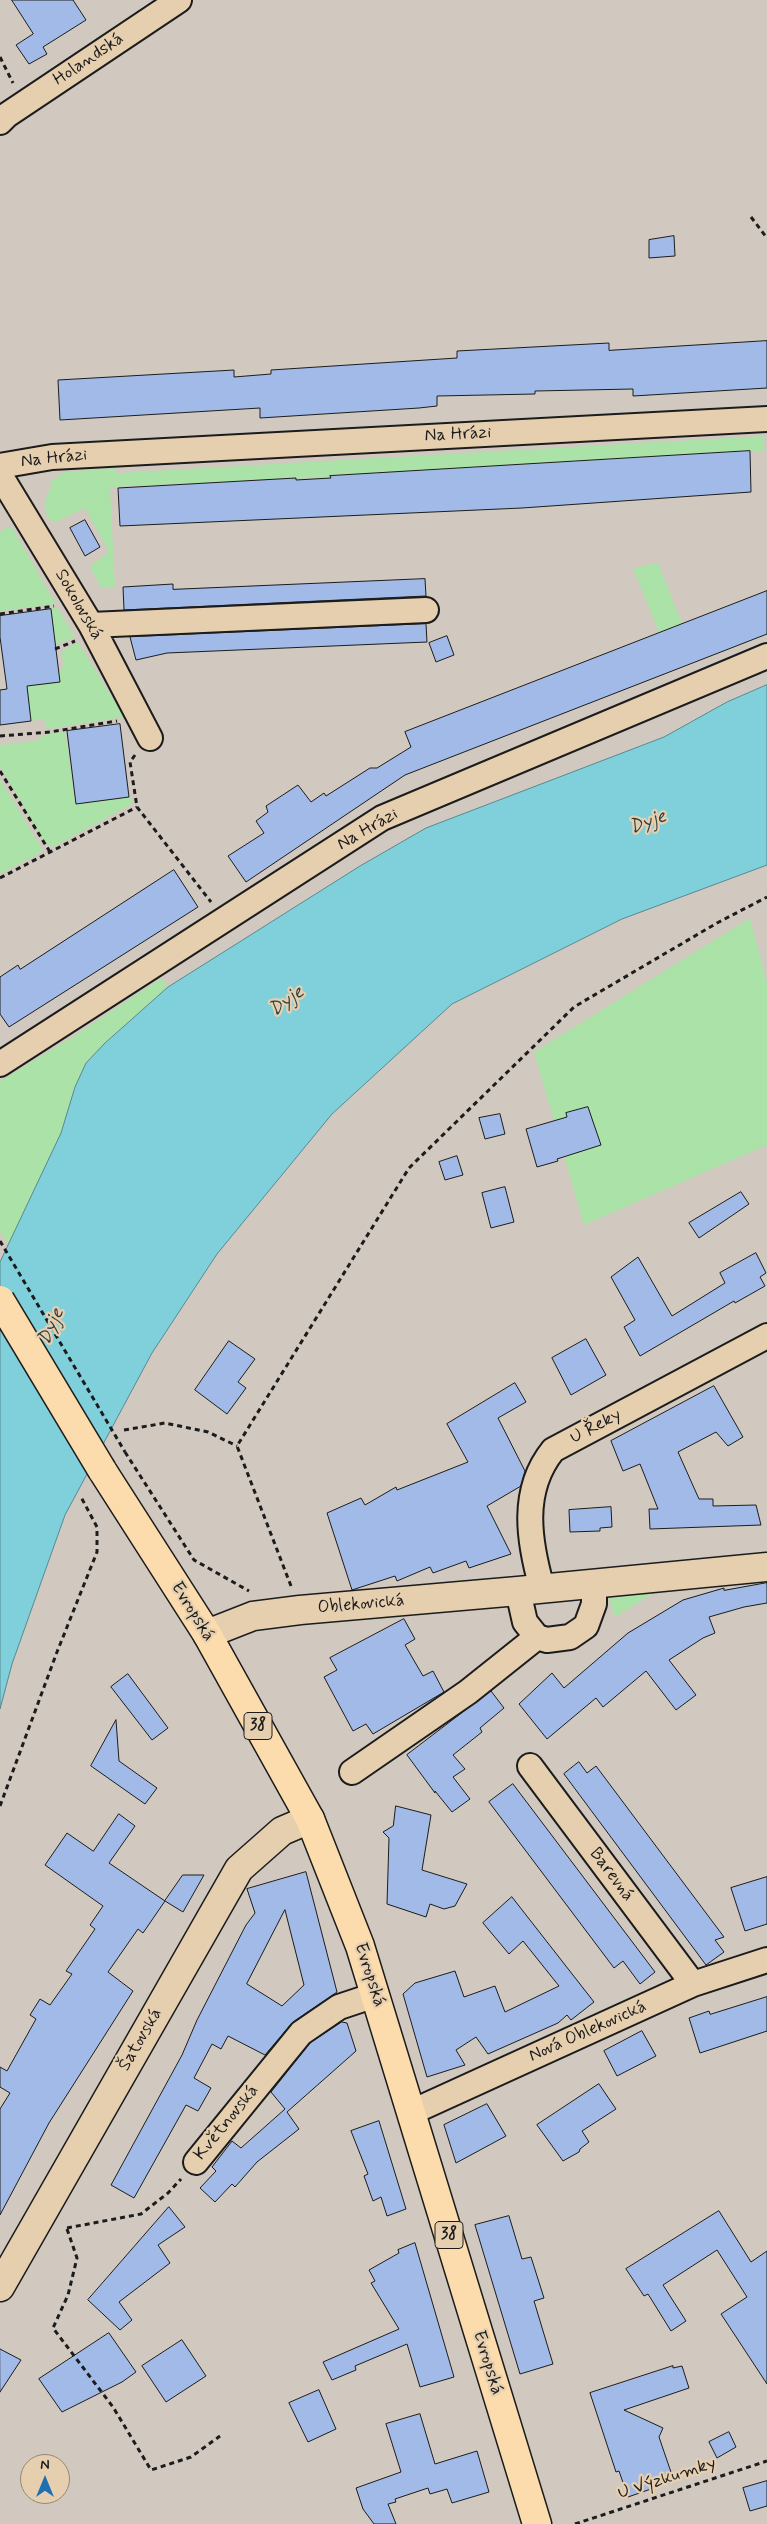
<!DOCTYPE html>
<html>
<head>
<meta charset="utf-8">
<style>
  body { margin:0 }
  #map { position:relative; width:767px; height:2524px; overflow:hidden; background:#d1c9c0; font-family:Mynerve,sans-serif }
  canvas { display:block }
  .north { position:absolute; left:20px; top:2454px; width:50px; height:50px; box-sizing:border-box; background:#e6cfaf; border:1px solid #958774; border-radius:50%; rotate:0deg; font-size:14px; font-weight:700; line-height:20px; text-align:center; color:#1c1c1c }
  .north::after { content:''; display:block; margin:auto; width:18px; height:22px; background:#1f6fb2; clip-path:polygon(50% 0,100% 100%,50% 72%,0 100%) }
</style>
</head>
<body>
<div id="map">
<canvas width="767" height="2524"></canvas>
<div class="north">N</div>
</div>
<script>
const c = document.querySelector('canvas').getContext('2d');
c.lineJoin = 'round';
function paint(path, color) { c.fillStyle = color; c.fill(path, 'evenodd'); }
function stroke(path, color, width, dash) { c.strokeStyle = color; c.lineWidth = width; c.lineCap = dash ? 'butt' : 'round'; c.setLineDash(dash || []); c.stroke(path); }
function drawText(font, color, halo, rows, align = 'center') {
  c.font = font + ' Mynerve,sans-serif'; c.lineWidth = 4.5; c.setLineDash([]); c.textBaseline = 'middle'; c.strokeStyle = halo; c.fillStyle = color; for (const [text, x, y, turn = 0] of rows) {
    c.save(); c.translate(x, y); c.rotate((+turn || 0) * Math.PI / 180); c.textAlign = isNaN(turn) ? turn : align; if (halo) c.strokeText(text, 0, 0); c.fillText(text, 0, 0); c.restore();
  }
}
const green = new Path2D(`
  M 763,436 L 763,451 L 294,479 L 110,487 L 115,588 L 101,588 L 90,566 L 109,552 L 85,508 L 56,522 C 40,519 44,496 52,487 L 49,483 L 64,472 L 114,468 L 117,473 Z
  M 11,526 L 56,604 L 0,611 L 0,532 Z
  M 658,563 L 682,624 L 659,633 L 633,568 Z
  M 57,607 L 75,637 L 55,645 L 50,609 Z
  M 78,642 L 124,717 L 47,729 L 44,719 L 30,721 L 26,687 L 63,668 L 62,651 Z
  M 65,731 L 76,804 L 129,797 L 127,787 L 132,804 L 53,847 L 45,843 L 0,766 L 0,745 L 34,741 L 47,734 Z
  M 0,779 L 42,849 L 40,853 L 0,874 Z
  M 750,918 L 767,983 L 767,1145 L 584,1225 L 534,1052 Z
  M 161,978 L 168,987 L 105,1043 L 75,1087 L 61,1133 L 9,1245 L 0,1232 L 0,1081 L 77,1034 Z
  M 668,1584 L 615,1617 L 605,1588 Z`);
const water = new Path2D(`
  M 767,685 L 767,865 L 622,919 L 452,1004 L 332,1114 L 217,1254 L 152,1353 L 65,1515 L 12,1664 L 0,1709 L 0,1262 L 61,1133 L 75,1087 L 86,1063 L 105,1043 L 168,987 L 360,866 L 426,828 L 664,737 L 727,702 Z`);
const building = new Path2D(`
  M 12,0 L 73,0 L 86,20 L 43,47 L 47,54 L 29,64 L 16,45 L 33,34 Z
  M 674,236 L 675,256 L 649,258 L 649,240 Z
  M 767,341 L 767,388 L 633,396 L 633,389 L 535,391 L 535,394 L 437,396 L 437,406 L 419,408 L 260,418 L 260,408 L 60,420 L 58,380 L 234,370 L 234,377 L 271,374 L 271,370 L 457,358 L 457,351 L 609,343 L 609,350 Z
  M 750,451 L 751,492 L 522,508 L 120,526 L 118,488 L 296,478 L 296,480 L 331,478 L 330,476 Z
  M 85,520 L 100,547 L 85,556 L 70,528 Z
  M 425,579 L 426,596 L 124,610 L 123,587 L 173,584 L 173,589 Z
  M 767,591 L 767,634 L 405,775 L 246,882 L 228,856 L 264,833 L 256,821 L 268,812 L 266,806 L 298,785 L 311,802 L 324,793 L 326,796 L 370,768 L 377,768 L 411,747 L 405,732 Z
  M 51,609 L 60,682 L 27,686 L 31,721 L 0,725 L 0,690 L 7,689 L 0,637 L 0,616 Z
  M 426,624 L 427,642 L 167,653 L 136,660 L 130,637 Z
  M 447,636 L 454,655 L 436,662 L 429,643 Z
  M 120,724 L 129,797 L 76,804 L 67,731 Z
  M 174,870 L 198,907 L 9,1027 L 0,1014 L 0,977 L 18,965 L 20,969 Z
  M 588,1107 L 601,1145 L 557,1159 L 558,1161 L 537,1167 L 526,1129 L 567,1117 L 566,1113 Z
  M 500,1114 L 505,1134 L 485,1139 L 479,1118 Z
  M 457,1156 L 463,1175 L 445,1180 L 439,1162 Z
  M 505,1187 L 514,1222 L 491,1228 L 482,1193 Z
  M 741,1192 L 749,1204 L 699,1238 L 689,1223 Z
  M 756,1253 L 766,1273 L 760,1277 L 765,1286 L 735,1303 L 734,1301 L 640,1356 L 624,1327 L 635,1320 L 611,1277 L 638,1257 L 672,1316 L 725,1283 L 720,1273 Z
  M 586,1339 L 606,1375 L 571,1395 L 552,1358 Z
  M 229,1341 L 255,1359 L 238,1382 L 246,1388 L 227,1414 L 195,1390 Z
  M 515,1383 L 526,1402 L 498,1418 L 525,1471 L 521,1486 L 487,1506 L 511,1554 L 469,1568 L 466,1561 L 433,1573 L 430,1567 L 397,1581 L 395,1576 L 352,1590 L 327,1513 L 361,1498 L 365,1505 L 396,1487 L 397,1490 L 468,1462 L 447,1424 Z
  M 714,1386 L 743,1437 L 728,1446 L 716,1432 L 678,1452 L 699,1499 L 713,1499 L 713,1506 L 756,1505 L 761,1525 L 650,1529 L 649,1509 L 658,1509 L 640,1464 L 623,1471 L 611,1441 Z
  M 611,1507 L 612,1527 L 600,1528 L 600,1531 L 570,1532 L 569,1510 Z
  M 767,1583 L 767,1603 L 744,1607 L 709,1617 L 715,1633 L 703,1638 L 669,1660 L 696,1695 L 676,1710 L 646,1671 L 603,1707 L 596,1698 L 547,1739 L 519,1704 L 552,1673 L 564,1688 L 628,1633 L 683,1600 L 724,1588 L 724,1590 Z
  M 404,1619 L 415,1639 L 405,1645 L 423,1676 L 433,1671 L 444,1692 L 373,1734 L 366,1724 L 353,1731 L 324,1677 L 337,1670 L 330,1658 Z
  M 128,1674 L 168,1728 L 152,1740 L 111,1687 Z
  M 491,1691 L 504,1708 L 480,1728 L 482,1732 L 453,1755 L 465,1769 L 453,1777 L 470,1799 L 452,1812 L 435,1791 L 435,1793 L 407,1755 Z
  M 116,1720 L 119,1761 L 157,1788 L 145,1804 L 91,1766 Z
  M 579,1762 L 587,1773 L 596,1766 L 724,1937 L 715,1940 L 724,1952 L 706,1965 L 564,1774 Z
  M 513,1784 L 655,1972 L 640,1984 L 623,1961 L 614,1968 L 489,1802 Z
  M 396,1806 L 431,1815 L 422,1870 L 467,1884 L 455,1906 L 444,1909 L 430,1904 L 426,1917 L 387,1904 L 389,1838 L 383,1832 L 393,1826 Z
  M 119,1814 L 135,1826 L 109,1863 L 165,1901 L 143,1933 L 138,1929 L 108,1972 L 133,1991 L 49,2123 L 0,2215 L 0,2109 L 10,2093 L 0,2087 L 0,2067 L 7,2071 L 36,2019 L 30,2015 L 40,1999 L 50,2005 L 72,1974 L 66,1971 L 95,1929 L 90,1925 L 103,1906 L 45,1865 L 67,1833 L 93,1851 Z
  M 306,1872 L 337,1992 L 293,2022 L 265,2055 L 228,2036 L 221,2049 L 212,2044 L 194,2078 L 211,2088 L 198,2111 L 186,2105 L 134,2198 L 111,2185 L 182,2055 L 197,2020 L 246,1925 L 255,1913 L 247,1889 ZM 285,1910 L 304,1985 L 282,2006 L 247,1984 Z
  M 183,1875 L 204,1875 L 183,1912 L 165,1901 Z
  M 767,1877 L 767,1924 L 745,1931 L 731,1888 Z
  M 512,1897 L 594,2002 L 571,2020 L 567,2015 L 558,2023 L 488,2054 L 476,2037 L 456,2050 L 465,2065 L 427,2077 L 403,1994 L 415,1983 L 455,1971 L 464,1997 L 495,1986 L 505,2012 L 559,1986 L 523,1941 L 509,1954 L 483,1923 Z
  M 767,1997 L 767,2031 L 700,2053 L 689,2018 L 709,2011 L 710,2014 Z
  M 342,2022 L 347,2023 L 356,2051 L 287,2112 L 299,2129 L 257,2162 L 235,2187 L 232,2184 L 215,2202 L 200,2188 L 216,2171 L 212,2167 L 232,2141 L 241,2148 L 285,2109 L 271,2092 L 310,2043 Z
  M 642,2031 L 656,2056 L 617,2076 L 604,2051 Z
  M 599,2084 L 616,2109 L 582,2131 L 589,2142 L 580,2149 L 579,2152 L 563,2161 L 537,2125 Z
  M 487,2104 L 506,2136 L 456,2163 L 444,2125 Z
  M 379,2121 L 406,2209 L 387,2216 L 381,2197 L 373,2201 L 364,2176 L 368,2174 L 351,2131 Z
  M 169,2207 L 185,2227 L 158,2245 L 170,2263 L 119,2302 L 132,2320 L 120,2330 L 88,2300 Z
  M 719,2211 L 751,2262 L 767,2251 L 767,2384 L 721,2314 L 747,2297 L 717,2250 L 663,2285 L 686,2321 L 671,2331 L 648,2294 L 644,2296 L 626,2269 Z
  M 509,2216 L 522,2259 L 531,2257 L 544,2298 L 534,2301 L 553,2364 L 520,2374 L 475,2225 Z
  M 415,2243 L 454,2377 L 420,2387 L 407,2344 L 355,2366 L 356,2370 L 332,2380 L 323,2362 L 399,2329 L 371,2283 L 375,2281 L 369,2270 L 399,2253 L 398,2250 Z
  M 109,2333 L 136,2372 L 122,2382 L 62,2412 L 39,2379 Z
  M 182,2340 L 206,2376 L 166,2402 L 142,2366 Z
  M 0,2349 L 21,2360 L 0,2392 Z
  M 673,2366 L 673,2368 L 682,2366 L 689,2388 L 624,2410 L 663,2428 L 659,2437 L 674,2481 L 628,2497 L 619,2471 L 616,2472 L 590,2393 Z
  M 319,2390 L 336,2429 L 308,2442 L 289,2403 Z
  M 420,2414 L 435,2464 L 477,2451 L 489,2492 L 452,2503 L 447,2489 L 430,2494 L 428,2488 L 395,2499 L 396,2502 L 388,2504 L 396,2524 L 374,2524 L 363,2509 L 356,2488 L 401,2472 L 386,2424 Z
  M 729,2432 L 736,2447 L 717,2458 L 709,2442 Z
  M 767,2481 L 767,2506 L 750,2511 L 743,2488 Z`);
const path = new Path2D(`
  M 0,57 L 13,83
  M 751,217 L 767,238
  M 0,614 L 54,606
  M 55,649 L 75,641
  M 0,736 L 50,732 L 117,721
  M 135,755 L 130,762 L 137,807 L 211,902
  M 0,771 L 50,852
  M 0,878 L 137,807
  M 124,1430 L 165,1423 L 208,1432 L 237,1446
  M 125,1452 L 194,1560 L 249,1591
  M 291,1586 L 237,1446 L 409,1168 L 574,1007 L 717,923 L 767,897
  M 0,1806 L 57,1652 L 97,1552 L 97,1527 L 81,1497
  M 67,2228 L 141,2214 L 168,2193 L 181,2179
  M 67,2229 L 77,2258 L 68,2295 L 53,2328 L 113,2407 L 151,2470 L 191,2457 L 220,2436
  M 575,2524 L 767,2461`);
const street = new Path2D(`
  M 0,122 L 7,115 L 179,0
  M 0,466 L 52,457 L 767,419
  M 0,475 L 91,625 L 150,738
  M 91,625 L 426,610
  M 0,1064 L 382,818 L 767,656
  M 542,1588 C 529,1542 520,1491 553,1450 L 767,1336
  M 518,1591 L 525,1622 L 537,1637 L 547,1640 L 570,1637 L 586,1626 L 594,1604 L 594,1583
  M 530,1766 L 693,1984
  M 352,1772 L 468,1692 L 537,1637
  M 412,2112 L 693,1984 L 767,1960
  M 196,2162 L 301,2033 L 339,2007 L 375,1995`);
const secondary = new Path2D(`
  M 207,1634 L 253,1616 L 300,1610 L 518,1591 L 767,1567
  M 0,2287 L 239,1869 L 282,1831 L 310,1819`);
const primary = new Path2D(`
  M 102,1470 L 207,1634 L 310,1819 L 360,1946 L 537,2524`);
const pathBridge = new Path2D(`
  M 0,1241 L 125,1452`);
const primaryBridge = new Path2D(`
  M 0,1300 L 102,1470`);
const shields = [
  [258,1726,28],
  [449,2235,28]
];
const shieldNames = [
  ["38",258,1726],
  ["38",449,2235]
];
const streetNames = [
  ["Holandská",89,60,-34],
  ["Na Hrázi",458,435,-3],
  ["Na Hrázi",54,459,-6],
  ["Sokolovská",78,605,60],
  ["Na Hrázi",368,830,-30],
  ["U Řeky",596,1427,-28],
  ["Oblekovická",361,1605,-5],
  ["Evropská",192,1612,58],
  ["Barevná",611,1875,53],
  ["Evropská",369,1975,72],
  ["Nová Oblekovická",588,2032,-24],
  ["Šatovská",141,2040,-60],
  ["Květnovská",227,2123,-51],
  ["Evropská",487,2363,73],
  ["U Výzkumky",667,2479,-18]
];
const waterNames = [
  ["Dyje",648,823,-20],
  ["Dyje",287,1002,-36],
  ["Dyje",52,1327,-66]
];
paint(green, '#aae2a7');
paint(water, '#80d0db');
stroke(water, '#58888f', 1);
paint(building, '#a1bae7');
stroke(building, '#1c1c1c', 1);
stroke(street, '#1c1c1c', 28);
stroke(secondary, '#1c1c1c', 31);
stroke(primary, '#1c1c1c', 31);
stroke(path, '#1c1c1c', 3, [5, 4]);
stroke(street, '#e6cfaf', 24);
stroke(secondary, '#e6cfaf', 28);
stroke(primary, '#fcdcac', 28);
stroke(primaryBridge, '#1c1c1c', 31, []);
stroke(pathBridge, '#1c1c1c', 3, [5, 4]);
stroke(primaryBridge, '#fcdcac', 28);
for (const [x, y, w] of shields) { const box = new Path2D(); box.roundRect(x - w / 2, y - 13.5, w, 27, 4); c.fillStyle = '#e6cfaf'; c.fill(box); stroke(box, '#1c1c1c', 1); }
drawText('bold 16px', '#1c1c1c', null, shieldNames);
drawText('18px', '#1c1c1c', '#e6cfaf', streetNames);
drawText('italic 19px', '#304042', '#e6cfaf', waterNames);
</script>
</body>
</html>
